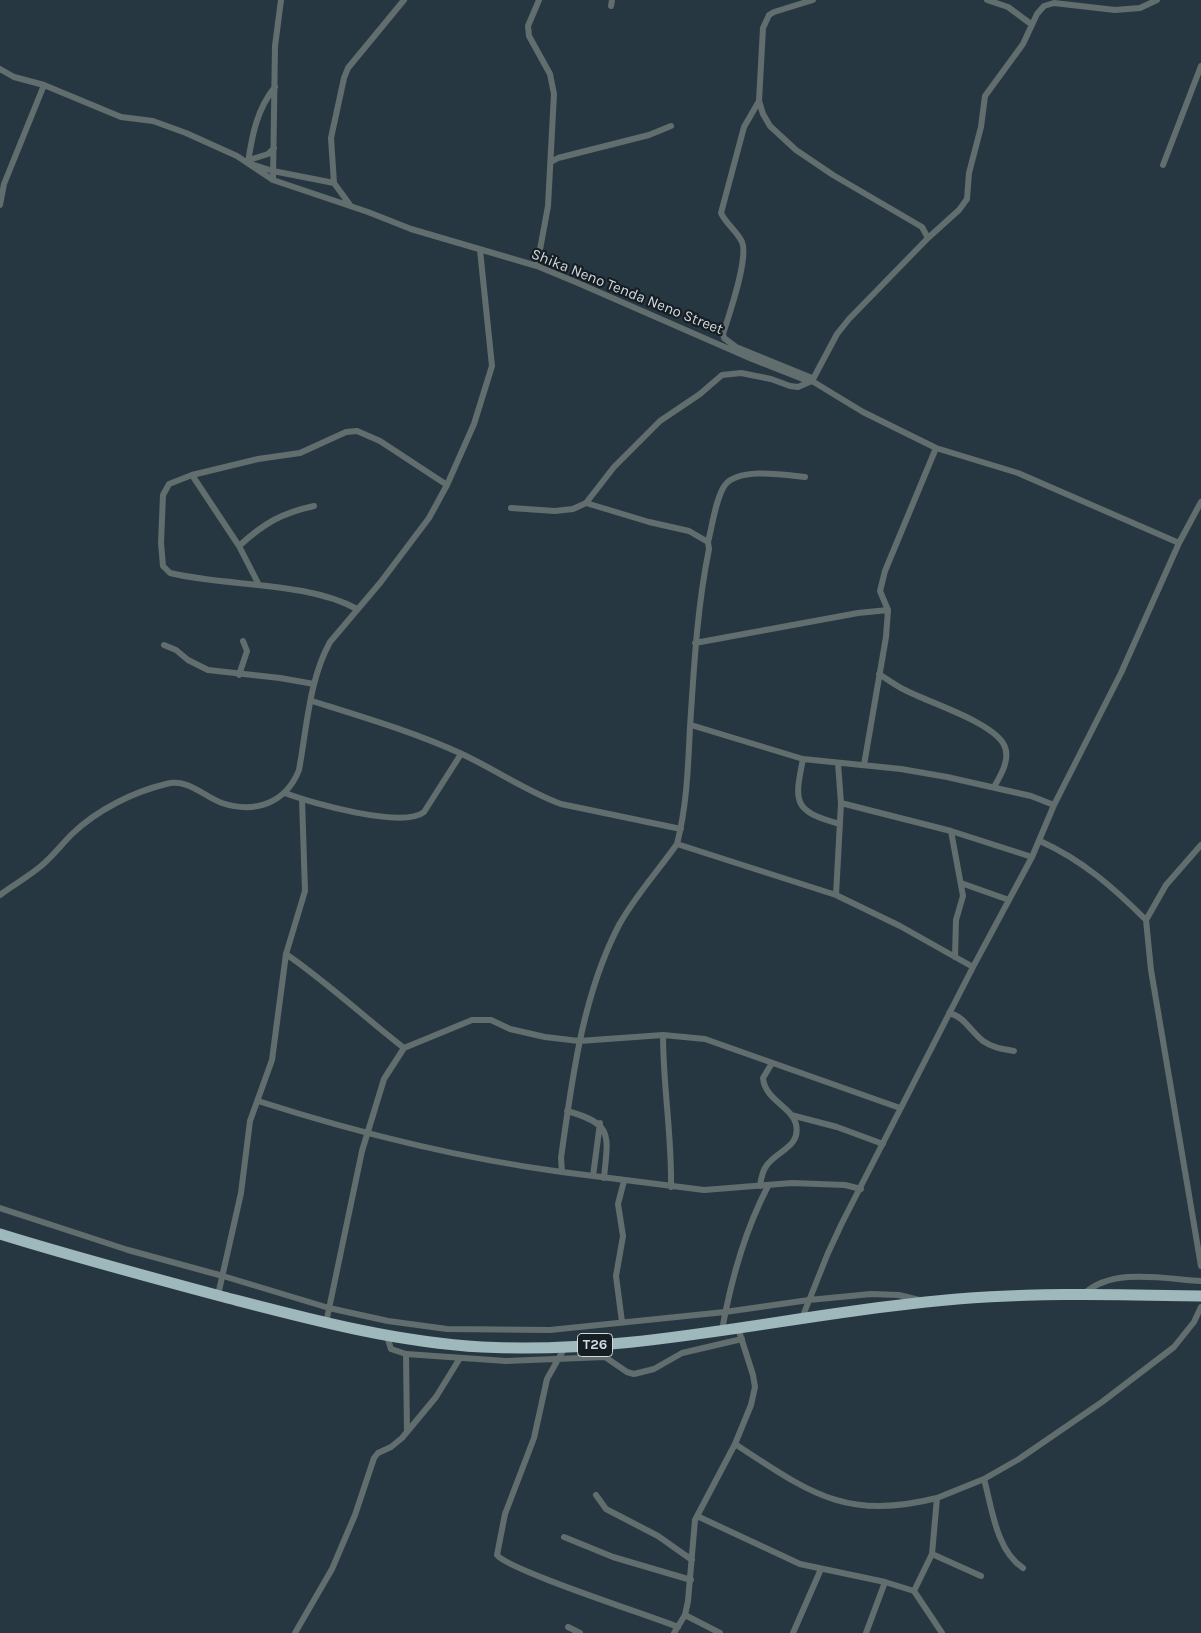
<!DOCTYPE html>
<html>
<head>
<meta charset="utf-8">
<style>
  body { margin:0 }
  canvas { display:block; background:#273742 }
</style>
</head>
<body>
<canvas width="1201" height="1633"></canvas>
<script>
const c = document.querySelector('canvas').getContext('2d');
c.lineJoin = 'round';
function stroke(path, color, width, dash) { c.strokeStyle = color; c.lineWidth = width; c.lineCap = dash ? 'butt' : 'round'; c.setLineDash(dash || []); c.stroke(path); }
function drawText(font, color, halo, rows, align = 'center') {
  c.font = font + ' Karla,sans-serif'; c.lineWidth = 4.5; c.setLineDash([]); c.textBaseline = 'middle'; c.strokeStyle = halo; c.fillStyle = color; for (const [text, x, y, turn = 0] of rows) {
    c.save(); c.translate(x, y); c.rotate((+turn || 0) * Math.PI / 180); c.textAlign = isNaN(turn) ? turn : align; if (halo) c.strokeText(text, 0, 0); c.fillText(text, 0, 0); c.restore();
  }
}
const street = new Path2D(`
  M 987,0 L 1008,7 L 1031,24
  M 611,6 L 612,0
  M 0,69 L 14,77 L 44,85 L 121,117 L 153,121 L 186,133 L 237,156 L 273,180 L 368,212 L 411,229 L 537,266 L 578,283 L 752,359 L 803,379 L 812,381 L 863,412 L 936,448 L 1018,473 L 1179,543
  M 759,101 L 763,114 L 770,126 L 796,150 L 833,175 L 922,227 L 928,238
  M 249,160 L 268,154 L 274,148
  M 551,162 L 558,158 L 649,135 L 671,126
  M 248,163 C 252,135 257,109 275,87
  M 251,164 L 273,171 L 334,183
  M 1163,165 L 1201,66
  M 273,180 L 275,46 L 281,0
  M 0,205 L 4,184 L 44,85
  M 350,205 L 334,183 L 331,138 L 344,78 L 348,68 L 404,0
  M 537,266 L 548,206 L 554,94 L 550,74 L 529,36 L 528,26 L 539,0
  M 812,378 L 736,347 L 724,338 L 723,334 C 729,315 749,258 742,242 C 737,231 726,224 721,213 L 744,127 L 759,101 L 763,28 L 769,15 L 774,12 L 813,0
  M 192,475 L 239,546 L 259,585
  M 586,503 L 649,522 L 689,531 L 708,542 L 709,549 C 697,608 694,667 690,727 C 688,767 687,805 677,844 C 658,871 635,896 619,925 C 582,996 572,1080 561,1158 L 562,1172 L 704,1190 L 792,1183 L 845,1185 L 861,1189
  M 511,508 L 555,511 L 573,509 L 586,503 L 614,467 L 660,421 L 700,394 L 722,375 L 741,373 L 771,379 L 790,386 L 798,387 L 812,381 L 837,334 L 849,319 L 928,238 L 959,210 L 967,199 L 969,173 L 981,127 L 985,96 L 1023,44 L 1037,14 L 1044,6 L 1054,3 L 1115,10 L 1140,8 L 1157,0
  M 708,542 C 712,527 716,497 725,485 C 739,467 786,475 805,477
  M 239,546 C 264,523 282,513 314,506
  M 357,609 C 305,581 228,587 170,573 L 163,566 L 161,543 L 163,495 L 169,484 L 192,475 L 258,459 L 300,453 L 346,432 L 357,431 L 380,441 L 447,485
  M 695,643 L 858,613 L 888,610
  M 164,645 L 176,650 L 188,660 L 208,670 L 280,678 L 314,684
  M 879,674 C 887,679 896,686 905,690 C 930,703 989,721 1003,743 C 1012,757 1001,775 994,787
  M 239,675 L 247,651 L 243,641
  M 312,701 C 363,717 414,732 462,754 C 496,770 526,791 561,804 L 681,829
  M 691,725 L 803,759 L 901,769 L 947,777 L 1031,796 L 1054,805
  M 803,759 C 794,803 793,811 840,824
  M 864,765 L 886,637 L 888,610 L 880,591 L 885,571 L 936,448
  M 285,793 C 311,803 403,829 424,812 L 461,754
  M 841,803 L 951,831 L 1032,857
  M 951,831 L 963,896 L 956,920 L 955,957
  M 1040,841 C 1082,860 1113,887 1146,920
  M 677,844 L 836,895 L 900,926 L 973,967
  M 1201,845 L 1166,885 L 1146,920 L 1151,970 L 1201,1266
  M 961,883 L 1009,900
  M 0,895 C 13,885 28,877 41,866 C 52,857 62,844 72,834 C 97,810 133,792 166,784 C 188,778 203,796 222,803 C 255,814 286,803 299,770 C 307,727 309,680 330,642 L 380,583 L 429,518 L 447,485 L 474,424 L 492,366 L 480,250
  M 836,895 L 841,803 L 838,763
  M 286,954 C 328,983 364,1017 404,1048
  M 949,1013 C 964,1016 971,1032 983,1041 C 993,1048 1003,1049 1014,1051
  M 663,1035 C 663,1086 672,1136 671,1187
  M 258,1101 C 358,1133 458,1158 562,1172
  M 567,1111 C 614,1124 608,1135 604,1178
  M 791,1115 L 837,1127 L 883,1144
  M 593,1176 L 600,1123
  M 760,1186 C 761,1179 762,1171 767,1165 C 778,1150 801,1147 796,1124 C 791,1106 765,1100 763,1078 L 772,1063
  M 0,1208 L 128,1250 L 223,1276 L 329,1308 L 388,1321 L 447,1329 L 550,1330 L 725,1312 L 809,1300 L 871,1294 L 899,1295 L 919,1300
  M 1084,1294 C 1112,1267 1165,1279 1201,1281
  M 218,1295 L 241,1193 L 250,1121 L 272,1060 L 286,954 L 305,891 L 302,799
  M 802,1318 L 828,1253 L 842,1223 L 973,967 L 1032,857 L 1054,805 L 1121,673 L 1179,543 L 1201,502
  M 622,1322 L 616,1276 L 623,1236 L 618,1204 L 624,1181
  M 326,1323 L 362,1151 L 384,1079 L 404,1048 L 472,1020 L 491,1020 L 510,1029 L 545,1037 L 579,1041 L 663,1035 L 705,1039 L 900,1108
  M 722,1330 C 731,1280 744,1232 768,1186
  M 387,1336 L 391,1349 L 406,1354 L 506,1361 L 605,1357
  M 589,1346 L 627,1372 L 634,1374 L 654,1369 L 682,1353 L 742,1339
  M 565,1347 L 547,1379 L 534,1438 L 505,1514 L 497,1555 C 508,1570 651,1616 678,1627
  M 406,1354 L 407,1432
  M 735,1444 C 809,1492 844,1521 937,1498
  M 984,1479 C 992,1508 996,1550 1023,1568
  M 596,1495 L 606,1509 L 658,1536 L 692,1560
  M 697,1516 L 800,1564 L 885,1582 L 914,1591 L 942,1633
  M 564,1537 L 613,1557 L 691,1580
  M 932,1554 L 981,1576
  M 914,1591 L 932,1554 L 937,1498 L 984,1479 L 1019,1459 L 1102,1402 L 1174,1347 L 1194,1322 L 1201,1307
  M 685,1615 L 720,1633
  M 568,1627 L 580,1633
  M 295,1633 L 332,1569 L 355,1515 L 374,1458 L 378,1453 L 391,1447 L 402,1438 L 436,1397 L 460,1358
  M 674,1633 L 685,1615 L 688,1601 L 695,1520 L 735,1444 L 751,1405 L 755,1387 L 753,1375 L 738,1328
  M 793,1633 L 821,1569
  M 866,1633 L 885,1582`);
const highway = new Path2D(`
  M 0,1234 C 74,1257 149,1277 224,1297 C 309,1319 394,1342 482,1347 C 631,1355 778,1317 926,1302 C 1017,1292 1109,1294 1201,1296`);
const shields = [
  [595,1345,35]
];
const shieldNames = [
  ["T26",595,1345]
];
const streetNames = [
  ["Shika Neno Tenda Neno Street",627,292,22]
];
stroke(street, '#626d6e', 6);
stroke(highway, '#9eb8bc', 11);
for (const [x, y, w] of shields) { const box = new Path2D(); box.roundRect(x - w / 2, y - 11.5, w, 23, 4); c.fillStyle = '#161e23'; c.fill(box); stroke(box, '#d1dae1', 1); }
drawText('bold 14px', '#d1dae1', null, shieldNames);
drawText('15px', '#d1dae1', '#161e23', streetNames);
</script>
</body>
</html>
